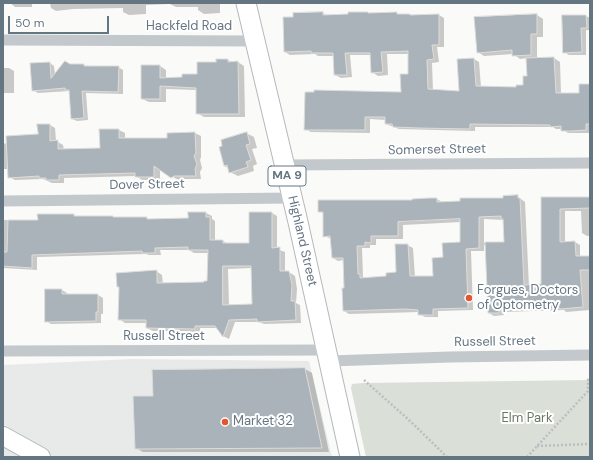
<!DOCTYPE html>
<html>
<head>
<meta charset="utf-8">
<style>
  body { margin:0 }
  #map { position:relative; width:593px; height:460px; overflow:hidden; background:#fafaf8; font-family:"DM Sans",sans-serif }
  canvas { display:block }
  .frame { position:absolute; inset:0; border:4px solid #657683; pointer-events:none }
  .scale { position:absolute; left:8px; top:16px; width:101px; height:18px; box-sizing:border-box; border:2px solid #657683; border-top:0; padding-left:5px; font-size:12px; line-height:14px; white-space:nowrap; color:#657683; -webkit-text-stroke:3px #fff; paint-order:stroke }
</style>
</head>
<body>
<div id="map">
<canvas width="593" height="460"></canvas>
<div class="frame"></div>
<div class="scale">50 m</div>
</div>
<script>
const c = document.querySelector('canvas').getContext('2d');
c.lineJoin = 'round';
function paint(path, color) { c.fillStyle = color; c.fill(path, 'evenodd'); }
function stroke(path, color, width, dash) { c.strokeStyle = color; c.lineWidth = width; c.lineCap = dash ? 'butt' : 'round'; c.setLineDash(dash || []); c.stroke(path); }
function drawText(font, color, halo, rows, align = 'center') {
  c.font = font + ' "DM Sans",sans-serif'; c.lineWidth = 4; c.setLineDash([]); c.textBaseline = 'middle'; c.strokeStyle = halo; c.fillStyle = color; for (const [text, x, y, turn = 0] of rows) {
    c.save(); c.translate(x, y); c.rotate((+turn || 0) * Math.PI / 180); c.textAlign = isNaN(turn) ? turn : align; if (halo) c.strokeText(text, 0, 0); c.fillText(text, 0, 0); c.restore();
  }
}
const built = new Path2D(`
  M 3,354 L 4,365 L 132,359 L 309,361 L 332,457 L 3,457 Z`);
const green = new Path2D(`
  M 590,380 L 590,457 L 366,457 L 351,388 L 352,384 L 363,383 Z`);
const shadow = new Path2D(`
  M 10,3 L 32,3 L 32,7 L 15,7 Z
  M 50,3 L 220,3 L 220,13 L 204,14 L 198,10 L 198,7 L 176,7 L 170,4 L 146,5 L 146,14 L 129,15 L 123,12 L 123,8 L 73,9 L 56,11 L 51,8 Z
  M 323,13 L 328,16 L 368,13 L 369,14 L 396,13 L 399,15 L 411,16 L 439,15 L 444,18 L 444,47 L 437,47 L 439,62 L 432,63 L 433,91 L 460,93 L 474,59 L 479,62 L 481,87 L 517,88 L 524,86 L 528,77 L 527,58 L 520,59 L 513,54 L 484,56 L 478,52 L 537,15 L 543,19 L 543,37 L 537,37 L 537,59 L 554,58 L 560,62 L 561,94 L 580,94 L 590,85 L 590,133 L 568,133 L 562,129 L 556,129 L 553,127 L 475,127 L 475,131 L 399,129 L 386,124 L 386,120 L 370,119 L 370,133 L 311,132 L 305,129 L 403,93 L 409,75 L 409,54 L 387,54 L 388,75 L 378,76 L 372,72 L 371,55 L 350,55 L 352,77 L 341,78 L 335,75 L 334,56 L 318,56 L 315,54 L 290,55 L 285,52 Z
  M 563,16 L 586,16 L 590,18 L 590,30 L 586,30 L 586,55 L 569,55 L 564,52 Z
  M 228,60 L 232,62 L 238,62 L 244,66 L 245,117 L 204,117 L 197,113 L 197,90 L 166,89 L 166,102 L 149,102 L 142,99 L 160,66 L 166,70 L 166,78 L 183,77 L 198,75 L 217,63 Z
  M 50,63 L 54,66 L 55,75 L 70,65 L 118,67 L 123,70 L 123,94 L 86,93 L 88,120 L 77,121 L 72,119 L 70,91 L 38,93 L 33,90 Z
  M 3,68 L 9,68 L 14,71 L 14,93 L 3,93 Z
  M 50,125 L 55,128 L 56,141 L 63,145 L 64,150 L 101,149 L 119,130 L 125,133 L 125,139 L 168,139 L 195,133 L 201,136 L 201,157 L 200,160 L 202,168 L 200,172 L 201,179 L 181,179 L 178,180 L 160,169 L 160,180 L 142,180 L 136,176 L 64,178 L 64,183 L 52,183 L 43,179 L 15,180 L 9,177 L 9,169 L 3,169 L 3,144 L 39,135 Z
  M 246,133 L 254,137 L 257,148 L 252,149 L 257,164 L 253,166 L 254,171 L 238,176 L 230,172 L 229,168 L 224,166 Z
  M 517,196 L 525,202 L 529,286 L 542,285 L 542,198 L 590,198 L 590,236 L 587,236 L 582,233 L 581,211 L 565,211 L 565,243 L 575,242 L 580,245 L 580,257 L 590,257 L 590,310 L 566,312 L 564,310 L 503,312 L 504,315 L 494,316 L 489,313 L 486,245 L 484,245 L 484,251 L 471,251 L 473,310 L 438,311 L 438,317 L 425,317 L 419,314 L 419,312 L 349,314 L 344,311 L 345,289 L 344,260 L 338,261 L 333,258 L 332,239 L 324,236 L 324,214 L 319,211 L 413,201 L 437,199 L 442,202 L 504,199 ZM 484,219 L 504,220 L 506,243 L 484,243 ZM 461,222 L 461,242 L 444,258 L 434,277 L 415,277 L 413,248 L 407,245 L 397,273 L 387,277 L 365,279 L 363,277 L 362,248 L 370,248 L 370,245 L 376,245 L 376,239 L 403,239 L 403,225 Z
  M 189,213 L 206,213 L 212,216 L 212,219 L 215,221 L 215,241 L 223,241 L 228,244 L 250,244 L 272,213 L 277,216 L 277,249 L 285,252 L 285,272 L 289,272 L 295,276 L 297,289 L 296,303 L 300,305 L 301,323 L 264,324 L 259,322 L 235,322 L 229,339 L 223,336 L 218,328 L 200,328 L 200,332 L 153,331 L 147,328 L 147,323 L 125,323 L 119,319 L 120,288 L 118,287 L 156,271 L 162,275 L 163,284 L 205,283 L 208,282 L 209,253 L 194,253 L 189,250 L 160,250 L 161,255 L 149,255 L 146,254 L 37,257 L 37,270 L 3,268 L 3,220 L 39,221 L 74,215 L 77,217 L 113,217 L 115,218 L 147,218 L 149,220 L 189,219 ZM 252,268 L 253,305 L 229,306 L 228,269 Z
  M 62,290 L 67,293 L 67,295 L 98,295 L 103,298 L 103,314 L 101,314 L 101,323 L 51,324 L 46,321 Z
  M 305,369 L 312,373 L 329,452 L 143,452 L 136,448 L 154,397 Z`);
const building = new Path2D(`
  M 323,12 L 323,15 L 348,14 L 348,12 L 368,12 L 368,13 L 397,12 L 397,14 L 410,14 L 410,15 L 439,14 L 439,45 L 432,45 L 434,59 L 427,60 L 428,89 L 459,91 L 457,59 L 474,58 L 476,86 L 516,87 L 516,85 L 523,85 L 523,76 L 527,76 L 526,58 L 554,57 L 556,93 L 579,93 L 579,84 L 590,84 L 590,124 L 586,124 L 586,130 L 572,131 L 561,131 L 561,126 L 550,127 L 550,125 L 470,124 L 470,129 L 419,128 L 393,127 L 392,124 L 385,124 L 385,117 L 365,117 L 365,130 L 304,130 L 305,92 L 314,92 L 314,90 L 401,92 L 400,74 L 408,74 L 408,51 L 381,52 L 383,72 L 371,73 L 370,53 L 345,53 L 347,75 L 334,75 L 333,53 L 311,53 L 311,51 L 284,52 L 283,17 L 293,17 L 293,13 Z
  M 537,14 L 537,34 L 531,34 L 531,55 L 512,56 L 512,50 L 477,53 L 474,17 Z
  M 562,15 L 586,15 L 587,28 L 581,28 L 582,52 L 563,53 Z
  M 216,59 L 228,59 L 228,62 L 238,61 L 239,114 L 196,114 L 196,88 L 160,86 L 160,99 L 141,99 L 141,65 L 160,65 L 160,78 L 182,77 L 182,74 L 197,74 L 197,62 L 216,62 Z
  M 65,61 L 70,64 L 84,64 L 84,66 L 119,66 L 118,92 L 82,91 L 84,118 L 71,119 L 69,90 L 65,90 L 65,88 L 32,91 L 30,63 L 50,62 L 51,78 Z
  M 37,124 L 50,124 L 50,141 L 58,140 L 58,149 L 100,148 L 99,129 L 119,129 L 119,138 L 167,138 L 167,133 L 195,132 L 196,153 L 194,156 L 197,164 L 195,169 L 196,176 L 174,176 L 171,178 L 154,166 L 154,177 L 135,177 L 135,173 L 59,175 L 59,180 L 46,180 L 46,178 L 39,178 L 39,176 L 8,178 L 6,136 L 38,134 Z
  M 247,132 L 250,144 L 246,145 L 251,160 L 246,162 L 248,167 L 229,173 L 227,165 L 224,166 L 219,147 L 222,146 L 221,140 Z
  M 518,195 L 518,198 L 520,198 L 524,285 L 541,284 L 541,197 L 590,197 L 590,208 L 560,209 L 560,242 L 575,241 L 576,256 L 590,256 L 590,270 L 580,270 L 583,307 L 560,309 L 560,308 L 499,310 L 499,313 L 488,313 L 485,242 L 504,242 L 503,219 L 501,219 L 501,216 L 479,217 L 479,248 L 466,249 L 468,308 L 433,309 L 433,315 L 418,315 L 418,310 L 405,309 L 343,311 L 342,288 L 344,288 L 343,258 L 332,258 L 330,236 L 323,237 L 323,212 L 318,212 L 318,200 L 412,200 L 412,199 L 429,198 L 437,198 L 437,202 L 460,201 L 460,198 L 503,198 L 503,196 ZM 460,219 L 460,242 L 442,243 L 443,257 L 432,258 L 433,276 L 410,276 L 408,244 L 395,244 L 396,272 L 386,273 L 386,276 L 360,278 L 360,274 L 358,274 L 357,246 L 365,246 L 365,242 L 371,243 L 371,236 L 398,236 L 398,222 Z
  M 188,212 L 206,212 L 206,217 L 210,217 L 210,240 L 223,240 L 223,243 L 249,243 L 249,212 L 272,212 L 272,248 L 280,247 L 280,271 L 289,271 L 292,285 L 291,301 L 295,301 L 296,320 L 257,322 L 257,319 L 229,320 L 223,337 L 215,326 L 195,326 L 195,329 L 146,328 L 146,320 L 118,320 L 119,287 L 117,287 L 116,273 L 157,270 L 157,283 L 204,282 L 204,281 L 207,281 L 208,250 L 188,250 L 188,247 L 155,248 L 155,253 L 142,253 L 142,251 L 32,255 L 32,268 L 3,266 L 3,252 L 7,252 L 8,220 L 38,220 L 37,214 L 74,214 L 74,216 L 113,216 L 113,217 L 147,217 L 147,219 L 188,218 ZM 223,266 L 251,266 L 252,304 L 223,305 Z
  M 45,289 L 62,289 L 62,294 L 98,294 L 98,312 L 96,312 L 96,321 L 45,322 Z
  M 305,368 L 322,448 L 135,449 L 133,396 L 153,396 L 152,370 Z`);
const path = new Path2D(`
  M 364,380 L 409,420 L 447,457
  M 537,446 L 590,444
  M 527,457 L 588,391 L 588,377`);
const minor = new Path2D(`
  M 3,40 L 255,41
  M 284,165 L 590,163
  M 3,201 L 292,198
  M 3,351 L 326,350
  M 329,361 L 450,357 L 590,355`);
const primary = new Path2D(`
  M 3,436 L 41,457`);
const trunk = new Path2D(`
  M 246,3 L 298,222 L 350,457`);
const markers = [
  [469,298,4,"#e4572e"],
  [225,422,4,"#e4572e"]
];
const shields = [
  [287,176,38]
];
const shieldNames = [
  ["MA 9",287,176]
];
const streetNames = [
  ["Hackfeld Road",189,27],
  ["Somerset Street",437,150,-1],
  ["Dover Street",147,185,-1],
  ["Highland Street",302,241,77],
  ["Russell Street",164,337],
  ["Russell Street",495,342,-1]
];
const poiNames = [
  ["Forgues, Doctors",477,291],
  ["of Optometry",477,306],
  ["Market 32",233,422]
];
const parkNames = [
  ["Elm Park",527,419]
];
paint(built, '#e8e9e9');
paint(green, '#dadfd7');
paint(shadow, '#0003');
paint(building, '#aab3b9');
stroke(building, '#dcdcda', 1);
stroke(primary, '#b5babe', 20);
stroke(trunk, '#b4b9bd', 21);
stroke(path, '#bbbfc2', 2.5, [2, 2]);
stroke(minor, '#c3c8cc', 11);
stroke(primary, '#fff', 18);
stroke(trunk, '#fff', 19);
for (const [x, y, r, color] of markers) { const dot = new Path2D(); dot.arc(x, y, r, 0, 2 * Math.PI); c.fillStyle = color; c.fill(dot); stroke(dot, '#fff', 1.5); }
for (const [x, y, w] of shields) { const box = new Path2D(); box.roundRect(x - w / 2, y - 10, w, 20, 3); c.fillStyle = '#fff'; c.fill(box); stroke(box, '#657683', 1); }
drawText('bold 12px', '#657683', null, shieldNames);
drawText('13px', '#657683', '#fff', streetNames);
drawText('13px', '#657683', '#fff', poiNames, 'left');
drawText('13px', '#687a64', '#fff', parkNames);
</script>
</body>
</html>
